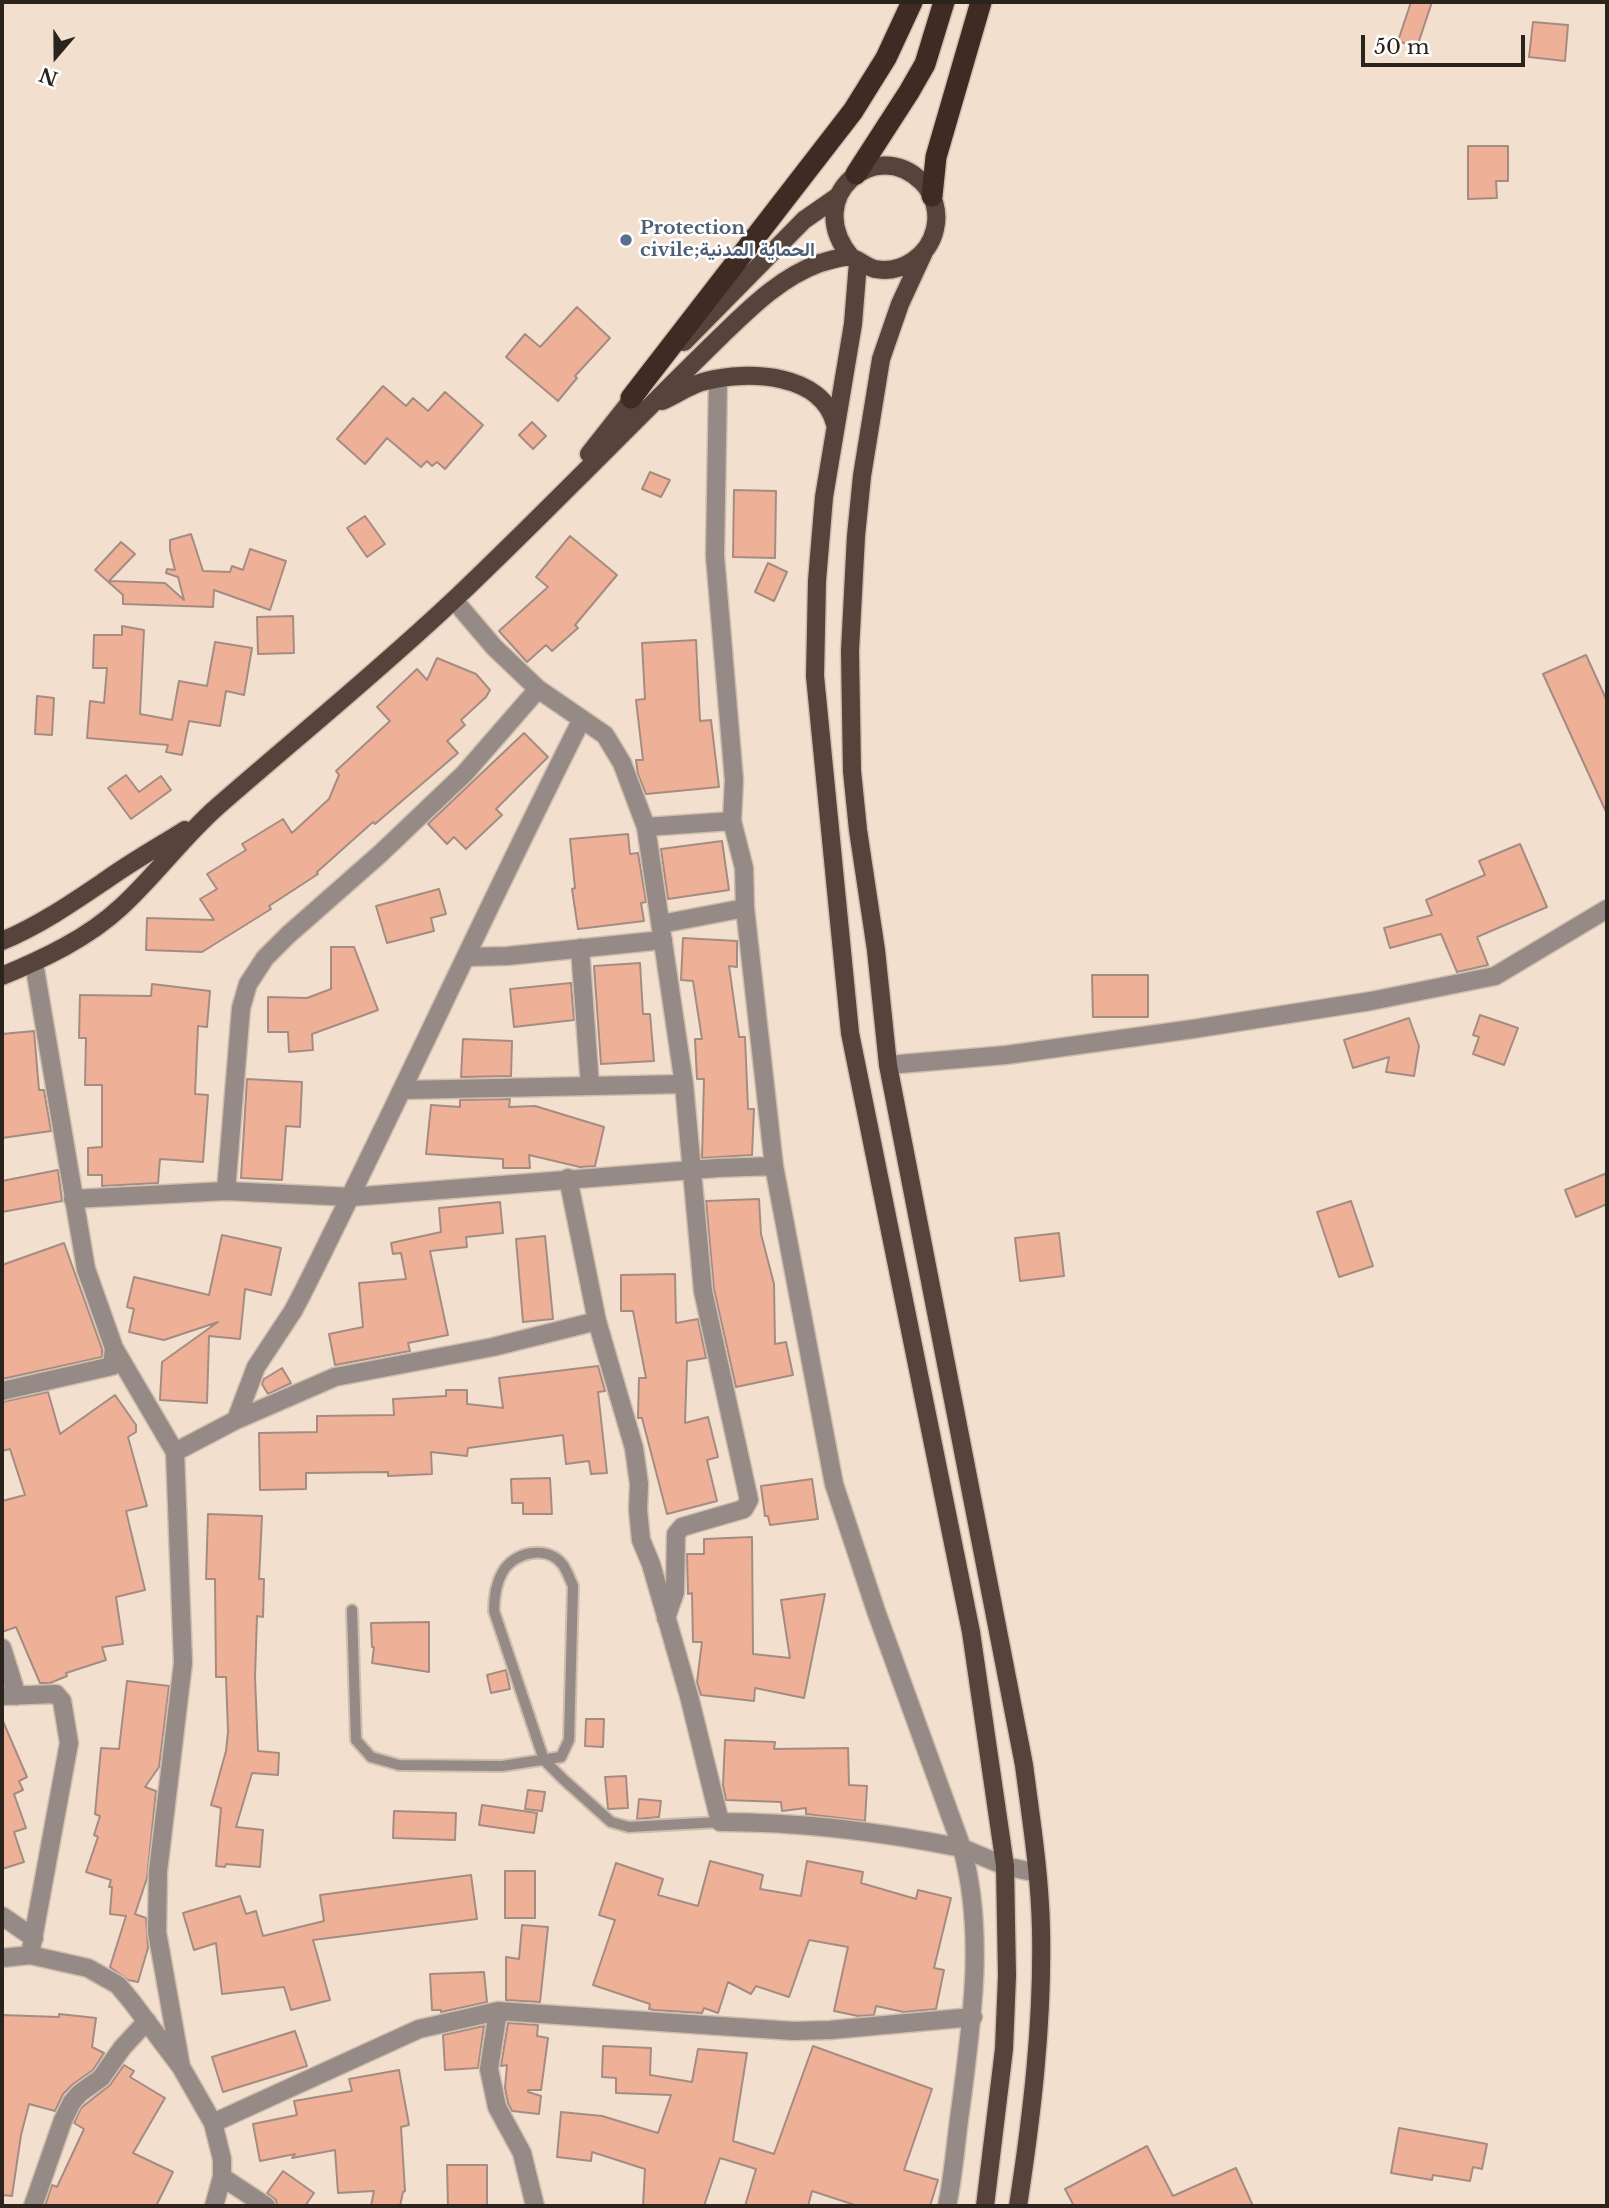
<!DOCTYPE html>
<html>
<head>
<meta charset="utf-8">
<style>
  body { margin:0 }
  #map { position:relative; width:1609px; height:2208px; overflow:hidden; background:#f3dfcd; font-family:"Libre Baskerville",serif }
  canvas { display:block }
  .frame { position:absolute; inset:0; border:4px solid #2b241d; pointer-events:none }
  .north { position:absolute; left:21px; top:21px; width:70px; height:70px; -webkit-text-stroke:5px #fff; paint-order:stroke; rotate:200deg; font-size:19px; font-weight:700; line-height:28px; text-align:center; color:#2b241d }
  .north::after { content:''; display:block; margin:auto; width:24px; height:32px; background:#2b241d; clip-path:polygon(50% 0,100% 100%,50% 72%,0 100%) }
  .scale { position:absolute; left:1361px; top:35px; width:164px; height:32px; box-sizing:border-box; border:4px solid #2b241d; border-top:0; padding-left:9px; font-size:21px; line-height:24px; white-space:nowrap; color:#2b241d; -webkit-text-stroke:5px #fff; paint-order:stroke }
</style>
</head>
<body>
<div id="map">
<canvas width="1609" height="2208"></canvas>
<div class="frame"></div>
<div class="north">N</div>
<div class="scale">50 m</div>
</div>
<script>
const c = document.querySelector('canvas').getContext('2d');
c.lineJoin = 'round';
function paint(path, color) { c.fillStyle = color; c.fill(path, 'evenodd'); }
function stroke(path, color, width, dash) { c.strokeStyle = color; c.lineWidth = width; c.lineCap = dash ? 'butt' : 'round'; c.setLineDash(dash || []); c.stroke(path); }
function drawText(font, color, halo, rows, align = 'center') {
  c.font = font + ' "Libre Baskerville",Vazirmatn,serif'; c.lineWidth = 5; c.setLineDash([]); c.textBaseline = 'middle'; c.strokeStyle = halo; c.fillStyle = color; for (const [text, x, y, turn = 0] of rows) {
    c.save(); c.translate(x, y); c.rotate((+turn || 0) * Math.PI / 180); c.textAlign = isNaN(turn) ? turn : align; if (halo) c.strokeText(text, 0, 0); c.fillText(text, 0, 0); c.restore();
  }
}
const building = new Path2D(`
  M 1411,2 L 1432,2 L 1417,47 L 1398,41 Z
  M 1533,22 L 1568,25 L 1565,61 L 1529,57 Z
  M 1468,146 L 1508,146 L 1508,181 L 1496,181 L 1497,198 L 1468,199 Z
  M 577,307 L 610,338 L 575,376 L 577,378 L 558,401 L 506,357 L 525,334 L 540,347 Z
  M 383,386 L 406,406 L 413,398 L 428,411 L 445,392 L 483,425 L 445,469 L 437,462 L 432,466 L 427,461 L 421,467 L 387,438 L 365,464 L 337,439 Z
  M 532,422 L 546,436 L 533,449 L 519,435 Z
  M 650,472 L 670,480 L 661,497 L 642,489 Z
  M 734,490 L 776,491 L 775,558 L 733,557 Z
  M 365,516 L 385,544 L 367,557 L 347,528 Z
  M 191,534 L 203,571 L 230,572 L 232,566 L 243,570 L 250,549 L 286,561 L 270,610 L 214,590 L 213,607 L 123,604 L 123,595 L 95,570 L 121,542 L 135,554 L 109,581 L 165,583 L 184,600 L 178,577 L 166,573 L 167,569 L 175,570 L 170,550 L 170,540 Z
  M 570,536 L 617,575 L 575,625 L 578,628 L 552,651 L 546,645 L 527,662 L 499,631 L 548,587 L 536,577 Z
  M 768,563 L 787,572 L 774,601 L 755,592 Z
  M 293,616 L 294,653 L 258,654 L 257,617 Z
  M 122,626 L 144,630 L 140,714 L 172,720 L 179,681 L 207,686 L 215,642 L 252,648 L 244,695 L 226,691 L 220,726 L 189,721 L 182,755 L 166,752 L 168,745 L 87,738 L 90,701 L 104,703 L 107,668 L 93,668 L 94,635 L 122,635 Z
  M 696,640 L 700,721 L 711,720 L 719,787 L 646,794 L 638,774 L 636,760 L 643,760 L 636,700 L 645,699 L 642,643 Z
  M 1586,655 L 1607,701 L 1607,814 L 1543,674 Z
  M 437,658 L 476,674 L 490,690 L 486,697 L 461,720 L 465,725 L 447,741 L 458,753 L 375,824 L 373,822 L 317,872 L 318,874 L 269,906 L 271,909 L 202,952 L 146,950 L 147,918 L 214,920 L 200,899 L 217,889 L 207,874 L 246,850 L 242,844 L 283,819 L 292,833 L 329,799 L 339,775 L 336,771 L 390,721 L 377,707 L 417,669 L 427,680 Z
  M 37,696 L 54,698 L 52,735 L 35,734 Z
  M 524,733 L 548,757 L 496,809 L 502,815 L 466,849 L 454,837 L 447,844 L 428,824 Z
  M 126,775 L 139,792 L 161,776 L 171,790 L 131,819 L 108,788 Z
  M 628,834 L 630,854 L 638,853 L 646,902 L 641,903 L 644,921 L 578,929 L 572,889 L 575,888 L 570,839 Z
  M 722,841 L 729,890 L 668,899 L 661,849 Z
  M 1520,844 L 1547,907 L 1477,937 L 1488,965 L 1457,972 L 1441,934 L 1390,948 L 1384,928 L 1432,915 L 1426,900 L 1485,875 L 1479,861 Z
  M 439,889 L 446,914 L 431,918 L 434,931 L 387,943 L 376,906 Z
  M 683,938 L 737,941 L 737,967 L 729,966 L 739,1037 L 745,1037 L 748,1109 L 754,1109 L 752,1155 L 702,1158 L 704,1079 L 697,1079 L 695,1039 L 702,1039 L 693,981 L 681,980 Z
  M 331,947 L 354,947 L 378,1010 L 312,1034 L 313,1050 L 289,1052 L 288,1032 L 268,1032 L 268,997 L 307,998 L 331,989 Z
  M 640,963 L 643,1014 L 650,1014 L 654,1061 L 601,1064 L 594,966 Z
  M 1092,975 L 1148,975 L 1148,1017 L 1093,1017 Z
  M 571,983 L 574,1020 L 514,1027 L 510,989 Z
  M 152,984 L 210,991 L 207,1027 L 198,1026 L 195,1094 L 208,1095 L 203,1162 L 160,1159 L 158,1183 L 102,1186 L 102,1175 L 88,1175 L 88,1148 L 102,1147 L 102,1085 L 85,1085 L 86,1038 L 79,1038 L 80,995 L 151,996 Z
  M 1480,1015 L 1518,1028 L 1504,1065 L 1473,1054 L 1479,1037 L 1473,1035 Z
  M 1409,1018 L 1419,1046 L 1414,1076 L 1386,1072 L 1389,1057 L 1353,1068 L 1344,1040 Z
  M 34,1031 L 39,1090 L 44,1090 L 51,1131 L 2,1138 L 2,1034 Z
  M 463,1039 L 512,1041 L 511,1076 L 461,1077 Z
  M 247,1079 L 302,1082 L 300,1127 L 286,1126 L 282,1180 L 241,1178 Z
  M 510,1099 L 509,1107 L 535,1106 L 604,1127 L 595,1166 L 580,1167 L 529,1155 L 530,1168 L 503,1168 L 503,1159 L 426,1154 L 431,1105 L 460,1107 L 460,1100 Z
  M 58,1170 L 62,1201 L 2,1212 L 2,1181 Z
  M 1607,1173 L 1607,1204 L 1576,1217 L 1565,1190 Z
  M 759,1199 L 761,1234 L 774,1284 L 775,1344 L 786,1342 L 793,1375 L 736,1387 L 714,1289 L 706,1201 Z
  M 1351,1201 L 1373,1266 L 1339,1277 L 1317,1212 Z
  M 500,1202 L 503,1233 L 466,1237 L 467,1247 L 430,1251 L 448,1335 L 408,1343 L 410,1351 L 335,1365 L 329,1334 L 363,1327 L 359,1283 L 406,1279 L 401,1253 L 393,1254 L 391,1243 L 441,1232 L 439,1208 Z
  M 1059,1233 L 1064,1276 L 1020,1281 L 1015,1238 Z
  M 222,1235 L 281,1248 L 271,1295 L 245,1289 L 240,1339 L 209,1336 L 207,1403 L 160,1400 L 162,1362 L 218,1322 L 164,1340 L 129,1332 L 134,1309 L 127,1307 L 134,1277 L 209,1295 Z
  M 545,1236 L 553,1319 L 523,1322 L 516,1239 Z
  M 64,1243 L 102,1349 L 102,1357 L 2,1379 L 2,1265 Z
  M 675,1274 L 676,1323 L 698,1319 L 706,1358 L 687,1361 L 685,1423 L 708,1417 L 718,1457 L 707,1460 L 717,1501 L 667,1514 L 642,1418 L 638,1418 L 639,1378 L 646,1378 L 633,1311 L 621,1311 L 621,1275 Z
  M 598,1366 L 605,1391 L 598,1392 L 607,1473 L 591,1474 L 589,1461 L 566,1464 L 563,1435 L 468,1448 L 467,1456 L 431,1452 L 432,1474 L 388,1476 L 388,1472 L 306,1473 L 306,1489 L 260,1490 L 259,1433 L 317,1432 L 317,1416 L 394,1415 L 393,1399 L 446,1396 L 446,1390 L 467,1390 L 467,1404 L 503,1408 L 499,1378 Z
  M 282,1368 L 291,1383 L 268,1394 L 262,1384 L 264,1379 Z
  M 48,1392 L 60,1434 L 115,1395 L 136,1425 L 136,1432 L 128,1437 L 147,1506 L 126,1511 L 145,1590 L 116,1597 L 123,1644 L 102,1647 L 106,1660 L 66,1673 L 67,1676 L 50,1683 L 40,1683 L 16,1627 L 2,1632 L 2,1501 L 25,1495 L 10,1449 L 2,1451 L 2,1402 Z
  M 550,1478 L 552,1514 L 523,1514 L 523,1503 L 512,1503 L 511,1479 Z
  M 812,1479 L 818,1519 L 770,1525 L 768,1516 L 765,1516 L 761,1486 Z
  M 208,1514 L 262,1516 L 259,1579 L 264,1579 L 263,1617 L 257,1616 L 255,1677 L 258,1751 L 279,1753 L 278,1775 L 252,1773 L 236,1827 L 263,1830 L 260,1867 L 226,1864 L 225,1867 L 216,1866 L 221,1808 L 211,1805 L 226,1751 L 228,1732 L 226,1677 L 216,1677 L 215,1579 L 206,1579 Z
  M 752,1537 L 753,1654 L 790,1658 L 781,1600 L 825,1594 L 804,1698 L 755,1688 L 754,1701 L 701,1695 L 697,1682 L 702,1642 L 693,1642 L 692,1593 L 688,1594 L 687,1554 L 704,1554 L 704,1539 Z
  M 429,1622 L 429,1672 L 372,1663 L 374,1647 L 372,1647 L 371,1623 Z
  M 506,1670 L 510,1689 L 491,1693 L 487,1675 Z
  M 127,1681 L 169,1686 L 159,1767 L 145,1787 L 156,1791 L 147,1878 L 135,1914 L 146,1918 L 148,1948 L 138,1982 L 128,1980 L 110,1967 L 126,1916 L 110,1914 L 112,1887 L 109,1887 L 111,1880 L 86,1872 L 98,1837 L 94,1835 L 100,1816 L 95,1814 L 101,1748 L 119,1749 Z
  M 2,1719 L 27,1777 L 19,1781 L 23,1790 L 14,1794 L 26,1828 L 14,1832 L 24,1862 L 2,1869 Z
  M 586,1719 L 604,1719 L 603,1747 L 585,1746 Z
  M 725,1740 L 775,1742 L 774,1749 L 848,1748 L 849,1785 L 867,1786 L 865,1821 L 806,1814 L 806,1808 L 782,1811 L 781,1802 L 726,1800 L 723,1785 Z
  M 626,1776 L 628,1808 L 608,1809 L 605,1777 Z
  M 528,1790 L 545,1792 L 542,1811 L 525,1809 Z
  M 639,1799 L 661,1801 L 659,1817 L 637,1819 Z
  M 482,1805 L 537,1813 L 534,1833 L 479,1825 Z
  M 394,1811 L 456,1813 L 455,1840 L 393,1838 Z
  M 710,1861 L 763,1875 L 760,1889 L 801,1896 L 807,1861 L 863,1872 L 861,1883 L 916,1899 L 918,1890 L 951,1898 L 934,1968 L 944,1970 L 936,2009 L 904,2012 L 876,2006 L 874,2015 L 858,2016 L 834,2011 L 848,1947 L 809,1940 L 789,1997 L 756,1986 L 751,1994 L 728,1982 L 718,2013 L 704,2008 L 702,2013 L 654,2010 L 649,2009 L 650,2004 L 593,1985 L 615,1920 L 599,1915 L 616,1863 L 663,1879 L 658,1895 L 698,1906 Z
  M 505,1871 L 535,1871 L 535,1918 L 505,1918 Z
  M 471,1875 L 477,1919 L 313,1940 L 330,2000 L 291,2010 L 284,1987 L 222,1994 L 216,1943 L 194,1950 L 183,1913 L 240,1896 L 246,1914 L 256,1911 L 263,1936 L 324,1921 L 320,1895 Z
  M 522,1925 L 548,1927 L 540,2002 L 506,2000 L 506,1957 L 519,1959 Z
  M 484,1972 L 487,2002 L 441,2012 L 441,2010 L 432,2010 L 430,1974 Z
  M 59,2014 L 96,2018 L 92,2047 L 104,2053 L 93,2070 L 73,2084 L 63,2094 L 55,2111 L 29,2104 L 21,2135 L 12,2196 L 2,2195 L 2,2015 L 59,2017 Z
  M 508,2023 L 538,2025 L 537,2036 L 548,2038 L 541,2090 L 528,2090 L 528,2092 L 541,2096 L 539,2114 L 512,2111 L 508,2103 L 505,2088 L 507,2065 L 501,2066 Z
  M 484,2026 L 478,2068 L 445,2070 L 443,2035 Z
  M 295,2031 L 307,2066 L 223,2092 L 212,2057 Z
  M 603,2046 L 651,2048 L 650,2075 L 692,2082 L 698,2049 L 747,2053 L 733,2141 L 774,2154 L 813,2046 L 932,2089 L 904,2170 L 938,2180 L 930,2206 L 858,2206 L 812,2191 L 808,2206 L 745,2206 L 756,2169 L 720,2158 L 704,2206 L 643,2206 L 645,2169 L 592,2152 L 591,2161 L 557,2157 L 561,2112 L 602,2116 L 658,2133 L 671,2095 L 616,2093 L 616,2078 L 602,2077 Z
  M 124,2065 L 134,2071 L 130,2077 L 165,2098 L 133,2153 L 173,2172 L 156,2206 L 45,2206 L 52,2185 L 57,2187 L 84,2129 L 74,2123 L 81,2108 L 110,2085 Z
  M 399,2070 L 409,2125 L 401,2127 L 405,2191 L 403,2192 L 400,2206 L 371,2206 L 374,2191 L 338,2193 L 335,2150 L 292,2158 L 295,2154 L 260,2161 L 253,2124 L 297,2115 L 294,2101 L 352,2091 L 349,2079 Z
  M 1399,2128 L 1487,2144 L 1482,2169 L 1473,2167 L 1470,2181 L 1433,2175 L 1432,2180 L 1391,2173 Z
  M 1147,2146 L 1173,2196 L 1236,2168 L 1253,2206 L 1074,2206 L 1065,2189 Z
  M 447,2165 L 487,2165 L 487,2206 L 448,2206 Z
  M 283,2171 L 314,2193 L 305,2206 L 277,2206 L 276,2200 L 267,2193 Z`);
const lane = new Path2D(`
  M 352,1610 L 356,1740 L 371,1757 L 399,1765 L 502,1766 L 561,1757 L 569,1740 L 573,1586 C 570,1579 567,1571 563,1565 C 547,1544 513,1552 502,1573 C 495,1586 494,1598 494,1611 L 544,1760 L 563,1779 L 611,1822 L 629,1827 L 720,1822`);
const street = new Path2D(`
  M 718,379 L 715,556 L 734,780 L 732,821 L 744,868 L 745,908 L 774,1166 L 834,1484 L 876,1611 L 962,1848 L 1005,1866 L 1037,1873
  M 454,600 L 494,647 L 538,689 L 605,735 L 622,763 L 646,827 L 684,1084 L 703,1291 L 749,1500 L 744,1509 L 682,1527 L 676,1534 L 675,1592 L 666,1618
  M 646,827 L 732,821
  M 661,924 L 745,908
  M 580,948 L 590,1086
  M 467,957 L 507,956 L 663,940
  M 34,963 L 86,1269 L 114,1348 L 175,1452 L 183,1663 L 158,1871 L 157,1932 L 181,2067
  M 888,1065 L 1006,1055 L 1193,1029 L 1371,1001 L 1495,976 L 1607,909
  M 403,1090 L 684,1084
  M 568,1178 L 597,1321 L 634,1448 L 639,1484 L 638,1510 L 641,1540 L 651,1564 L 689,1696 L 720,1822 C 800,1822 883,1832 962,1848 C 985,1932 972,2020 961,2105 C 956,2138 954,2173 947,2206
  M 226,1191 L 241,1008 L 248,984 L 265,958 L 288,935 L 380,854 L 465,773 L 538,689
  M 73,1199 L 226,1191 L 351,1197 L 717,1168 L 774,1166
  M 2,1391 L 112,1366 L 114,1348
  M 236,1420 L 256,1367 L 293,1311 L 302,1294 C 398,1103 486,909 582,719
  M 175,1452 L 236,1420 L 335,1377 L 493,1347 L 597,1321
  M 2,1648 L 17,1696
  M 2,1696 L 56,1694 L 62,1701 L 69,1743 L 30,1955
  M 2,1916 L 34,1938
  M 2,1958 L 30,1955 L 88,1968 L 118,1985 L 132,2002 L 181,2067 L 213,2123 L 222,2159 L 222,2177 L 214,2206
  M 498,2011 L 489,2069 L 497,2107 L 522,2153 L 535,2206
  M 213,2123 L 419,2029 L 498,2011 L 793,2031 L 830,2030 L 973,2017
  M 222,2177 L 266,2206
  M 33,2206 L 63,2120 L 72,2102 L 80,2093 L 101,2078 L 122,2048 L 147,2021`);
const primary = new Path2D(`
  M 924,252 L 900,304 L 881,359 L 862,476 L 856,536 L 850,651 L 852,771 L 858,830 L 876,950 L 888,1065 L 1024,1765 C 1031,1819 1040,1875 1041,1930 C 1043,2022 1032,2115 1018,2206
  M 858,262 L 853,324 L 824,497 L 817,581 L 815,676 L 850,1033 L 971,1632 L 1005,1866 L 1007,1976 L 1004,2049 L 985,2206
  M 684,342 L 804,220 L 837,197
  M 662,401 C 676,395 691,384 706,381 C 748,370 822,373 835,424
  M 589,454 L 641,388
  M 2,941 C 40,925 72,903 106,880 C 131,862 158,847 185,830
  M 2,976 C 43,959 88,938 121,907 C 155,876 182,838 217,807 C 297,737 380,670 458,596 C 547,511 633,422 721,336 C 751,307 781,277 820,263 C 828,261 841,256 849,257 C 857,258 866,267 875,269 C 902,274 929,256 935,229 C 939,212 934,194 922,182 C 876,135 801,197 851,257`);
const highway = new Path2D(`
  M 856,174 L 909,92 L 925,64 L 944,2
  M 932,196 L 936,157 L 981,2
  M 631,398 L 853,111 L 886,58 L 912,2`);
const markers = [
  [626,240,7,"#5c6f8a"]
];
const serviceNames = [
  ["Protection",640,229],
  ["civile;الحماية المدنية",640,251]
];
paint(building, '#efb098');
stroke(building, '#a58c83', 2);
stroke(lane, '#cfbdad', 14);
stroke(street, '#cfbdad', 21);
stroke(primary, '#cfbdad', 21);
stroke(highway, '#cfbdad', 24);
stroke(lane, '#958a86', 10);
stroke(street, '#958a86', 18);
stroke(primary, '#55433c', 18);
stroke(highway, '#3f2b23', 21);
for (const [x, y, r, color] of markers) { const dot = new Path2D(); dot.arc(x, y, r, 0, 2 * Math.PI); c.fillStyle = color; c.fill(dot); stroke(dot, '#fff', 2.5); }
drawText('bold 19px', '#4e5e75', '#fff', serviceNames, 'left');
</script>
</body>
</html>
